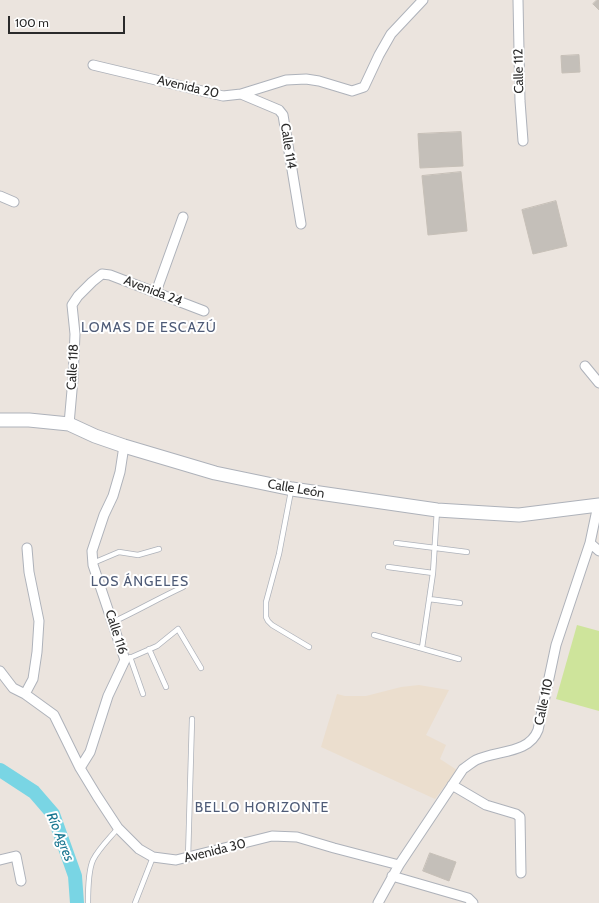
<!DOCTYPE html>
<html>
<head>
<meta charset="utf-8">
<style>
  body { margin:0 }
  #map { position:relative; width:599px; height:903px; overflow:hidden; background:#ebe4de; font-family:Cabin,sans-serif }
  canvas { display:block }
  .scale { position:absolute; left:8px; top:16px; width:117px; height:18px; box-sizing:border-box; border:2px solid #2a2a2a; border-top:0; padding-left:5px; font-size:12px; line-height:14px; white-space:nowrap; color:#2a2a2a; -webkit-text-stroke:3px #fff; paint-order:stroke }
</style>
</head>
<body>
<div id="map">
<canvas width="599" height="903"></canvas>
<div class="scale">100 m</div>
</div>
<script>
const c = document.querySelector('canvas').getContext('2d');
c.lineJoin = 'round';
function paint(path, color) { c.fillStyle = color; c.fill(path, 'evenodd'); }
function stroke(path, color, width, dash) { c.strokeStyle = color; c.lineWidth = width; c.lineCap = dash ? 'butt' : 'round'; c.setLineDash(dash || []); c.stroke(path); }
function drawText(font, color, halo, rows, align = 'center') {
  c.font = font + ' Cabin,sans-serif'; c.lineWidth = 4; c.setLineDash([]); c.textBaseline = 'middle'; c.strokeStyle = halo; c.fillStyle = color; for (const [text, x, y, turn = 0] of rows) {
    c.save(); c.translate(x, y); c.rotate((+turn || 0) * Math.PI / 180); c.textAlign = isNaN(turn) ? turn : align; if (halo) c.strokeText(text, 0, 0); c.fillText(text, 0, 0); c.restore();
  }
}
const education = new Path2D(`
  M 419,685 L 449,690 L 426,735 L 446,745 L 440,759 L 457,770 L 435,799 L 321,747 L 337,694 L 345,696 L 366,696 L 401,687 Z`);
const pitch = new Path2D(`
  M 577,625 L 599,631 L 599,711 L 556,699 Z`);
const river = new Path2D(`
  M 0,770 L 34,792 L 53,814 L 75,876 L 77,903`);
const building = new Path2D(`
  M 597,0 L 599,0 L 599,10 L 593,4 Z
  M 579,55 L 580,72 L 562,73 L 561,56 Z
  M 461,132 L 463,166 L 420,168 L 418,134 Z
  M 461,172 L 467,231 L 428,235 L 422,176 Z
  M 556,201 L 567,246 L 533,254 L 522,210 Z
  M 430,853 L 456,862 L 449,881 L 423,871 Z`);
const service = new Path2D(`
  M 291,491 L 279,554 L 266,602 L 266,617 L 268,621 L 272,625 L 309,647
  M 396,543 L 467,552
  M 93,563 L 119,552 L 138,555 L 159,549
  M 388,567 L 433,573 L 437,510
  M 429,599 L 460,603
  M 113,622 C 137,611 159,598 183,587
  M 374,635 L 459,659
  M 422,648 L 433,573
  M 149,649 L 166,687
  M 130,657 L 143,694
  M 125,660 L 157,646 L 178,629 L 201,668
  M 188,858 L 192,719
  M 88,903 C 88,891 88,871 93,860 C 99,848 110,838 118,828
  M 135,903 L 153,857`);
const minor = new Path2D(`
  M 518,0 L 520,101 L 523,141
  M 93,65 L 223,96 L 241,94 L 286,80 L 306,79 L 319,81 L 352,91 L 364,87 L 379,55 L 391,34 L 423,0
  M 241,94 L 279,110 L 283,115 L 301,224
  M 0,196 L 14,202
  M 156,292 L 183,217
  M 585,366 L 599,383
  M 69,424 L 73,379 L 75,334 L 72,305 L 78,296 L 92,282 L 102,274 L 110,275 L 204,311
  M 590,543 L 599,551
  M 0,671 L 13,688 L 25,694 L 54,715 L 80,768 L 97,796 L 118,828 L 139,849 L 153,857 L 176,860 L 272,836 L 297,837 L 334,848 L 399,865
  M 25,694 L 33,679 L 37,652 L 39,621 L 29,572 L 27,548
  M 80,768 L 90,752 L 108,696 L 125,660 L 93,565 L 92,551 L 104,515 L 113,496 L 120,472 L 124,446
  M 452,785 L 486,805 L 516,814 L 520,817 L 521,873
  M 0,860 L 16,856 L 21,881
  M 392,876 L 468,898 L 473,903
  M 378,903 L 399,865 L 463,769 C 468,766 472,762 476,760 C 497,750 529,754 538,730 L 556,645 L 590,543 L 598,505`);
const secondary = new Path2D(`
  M 0,420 L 29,420 L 69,424 L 95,436 L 124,446 L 215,473 L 292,489 L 437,510 L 519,515 L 599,505`);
const streetNames = [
  ["Calle 112",519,71,-91],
  ["Avenida 20",188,87,13],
  ["Calle 114",288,146,81],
  ["Avenida 24",153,291,21],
  ["Calle 118",73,367,-87],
  ["Calle León",296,489,10],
  ["Calle 116",116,632,72],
  ["Calle 110",544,702,-78],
  ["Avenida 30",215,851,-14]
];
const neighbourhoodNames = [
  ["LOMAS DE ESCAZÚ",149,328],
  ["LOS ÁNGELES",140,582],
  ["BELLO HORIZONTE",262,808]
];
const waterNames = [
  ["Río Agres",60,837,68]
];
paint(education, '#ebdece');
paint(pitch, '#cee49b');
stroke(river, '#79d5e4', 14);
paint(building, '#c4bfb9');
stroke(building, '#c6bfb7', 1);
stroke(service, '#aeb2ba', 6);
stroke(minor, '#aeb2ba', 11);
stroke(secondary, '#aeb2ba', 15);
stroke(service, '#fff', 4.5);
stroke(minor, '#fff', 9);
stroke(secondary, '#fff', 13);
drawText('13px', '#2a2a2a', '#fff', streetNames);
c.letterSpacing = '1px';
drawText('14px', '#4e5b77', '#fff', neighbourhoodNames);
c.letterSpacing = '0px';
drawText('italic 14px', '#197690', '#fff', waterNames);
</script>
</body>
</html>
